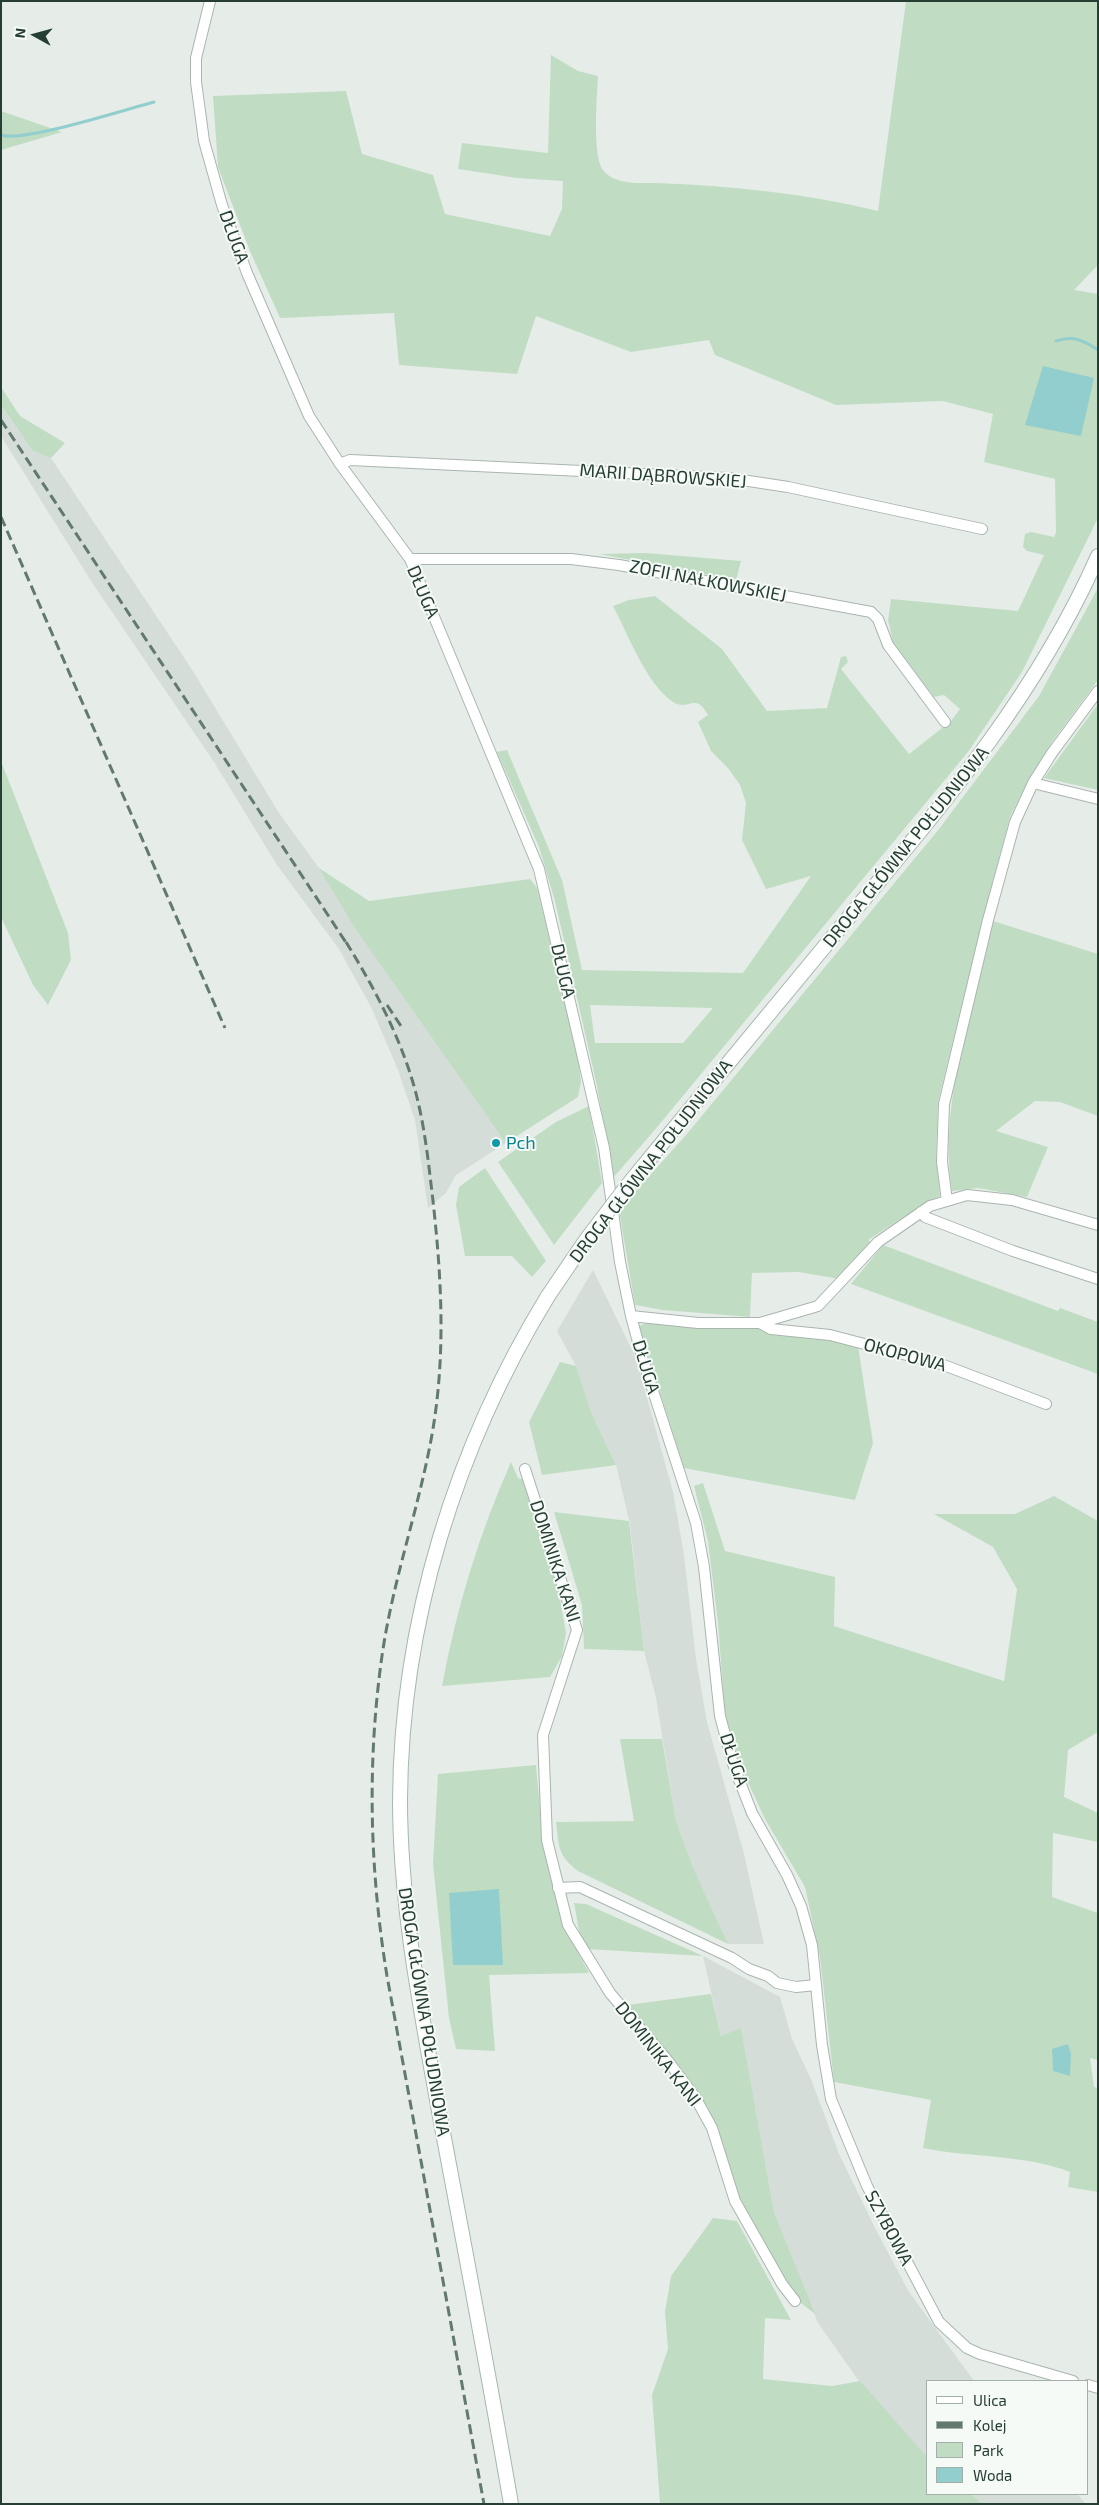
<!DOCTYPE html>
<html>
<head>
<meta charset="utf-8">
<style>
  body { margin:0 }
  #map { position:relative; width:1099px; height:2505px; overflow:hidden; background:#e6ede9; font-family:"Exo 2",sans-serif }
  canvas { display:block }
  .frame { position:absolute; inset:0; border:2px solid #263e33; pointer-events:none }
  .legend { position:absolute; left:926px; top:2380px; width:162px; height:115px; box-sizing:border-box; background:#f6faf7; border:1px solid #a3afa9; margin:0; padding:6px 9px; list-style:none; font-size:15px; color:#263e33 }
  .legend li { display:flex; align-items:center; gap:10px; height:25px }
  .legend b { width:25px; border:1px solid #a3afa9 }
  .north { position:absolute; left:10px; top:10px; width:50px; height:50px; -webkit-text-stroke:4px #f6faf7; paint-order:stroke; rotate:277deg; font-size:14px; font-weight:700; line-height:20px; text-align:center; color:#263e33 }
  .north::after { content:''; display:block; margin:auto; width:18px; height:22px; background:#263e33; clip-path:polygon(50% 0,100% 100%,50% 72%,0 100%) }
</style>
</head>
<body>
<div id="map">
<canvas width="1099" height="2505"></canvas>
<div class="frame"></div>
<ul class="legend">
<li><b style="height:6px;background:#fff"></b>Ulica</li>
<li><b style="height:6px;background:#61796f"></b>Kolej</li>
<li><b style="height:14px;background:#c0ddc3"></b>Park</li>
<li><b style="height:14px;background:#92cecd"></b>Woda</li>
</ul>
<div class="north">N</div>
</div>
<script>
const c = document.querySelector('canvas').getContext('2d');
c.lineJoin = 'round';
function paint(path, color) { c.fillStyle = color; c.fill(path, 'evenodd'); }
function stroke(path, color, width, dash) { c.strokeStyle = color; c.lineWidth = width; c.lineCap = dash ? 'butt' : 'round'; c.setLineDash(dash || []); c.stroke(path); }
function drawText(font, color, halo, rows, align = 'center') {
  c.font = font + ' "Exo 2",sans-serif'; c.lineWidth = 4; c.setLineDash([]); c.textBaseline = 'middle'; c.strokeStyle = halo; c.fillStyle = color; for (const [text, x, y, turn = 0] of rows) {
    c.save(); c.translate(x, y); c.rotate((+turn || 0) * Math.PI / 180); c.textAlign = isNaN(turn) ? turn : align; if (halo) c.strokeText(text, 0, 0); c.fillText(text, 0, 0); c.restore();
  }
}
const built = new Path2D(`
  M 1,405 L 32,450 L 45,453 L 51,458 L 191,668 L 279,813 L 319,868 L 500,1132 L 506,1143 L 456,1175 L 446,1193 L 428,1208 L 415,1120 L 398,1070 L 372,1009 L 339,949 L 277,865 L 214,762 L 91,581 L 1,436 Z
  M 593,1270 L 636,1358 L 673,1492 L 684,1555 L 696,1659 L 707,1722 L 744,1854 L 764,1944 L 728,1944 L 693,1867 L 676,1821 L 656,1698 L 644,1651 L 630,1524 L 616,1465 L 591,1412 L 576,1366 L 557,1331 Z
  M 703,1956 L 780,1997 L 792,2039 L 811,2079 L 839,2154 L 875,2228 L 909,2292 L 974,2381 L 928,2381 L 928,2471 L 899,2438 L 818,2323 L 774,2212 L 741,2029 L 721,2036 Z
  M 948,2494 L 1077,2494 L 1086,2504 L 958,2504 Z`);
const green = new Path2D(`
  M 906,1 L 1098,1 L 1098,265 L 1074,290 L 1098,294 L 1098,518 L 1022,672 L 968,752 L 653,1132 L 613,1178 L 597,1086 L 555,901 L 539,847 L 497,752 L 507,750 L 562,880 L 582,970 L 743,973 L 811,876 L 766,889 L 742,840 L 746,803 L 740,785 L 728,768 L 711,751 L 698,722 L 708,715 C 695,691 689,712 673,702 C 646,684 628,634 613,606 L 629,600 L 655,596 L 722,649 L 767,711 L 827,708 L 841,657 L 846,656 L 848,662 L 841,669 L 909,754 L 951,721 L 960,709 L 944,695 L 934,697 L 893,642 L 888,620 L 891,599 L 1018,611 L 1044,555 L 1027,551 L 1023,547 L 1025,534 L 1031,532 L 1054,537 L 1056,533 L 1055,479 L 984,462 L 993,414 L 943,401 L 836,405 L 715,355 L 709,340 L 631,352 L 536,316 L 517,374 L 399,365 L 394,313 L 280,318 L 250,251 L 218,167 L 213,96 L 346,91 L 362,154 L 433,175 L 445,214 L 550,236 L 562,209 L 563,181 L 517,178 L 458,169 L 462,143 L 548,153 L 551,55 L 578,71 L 598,76 C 597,96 592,155 603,170 C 614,185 640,183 656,183 C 732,186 805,193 878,211 ZM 590,1005 L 712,1008 L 712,1009 L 683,1043 L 595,1043 Z
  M 1,111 L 62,132 L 1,150 Z
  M 1,387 L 20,416 L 65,443 L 51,458 L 32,450 L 1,405 Z
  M 646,553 L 741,561 L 736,580 L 599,554 Z
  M 1098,588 L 1098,680 L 1052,742 L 1027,783 L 1010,817 L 990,891 L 938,1101 L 936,1157 L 940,1196 L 927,1202 L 868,1240 L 872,1242 L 840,1279 L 798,1272 L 752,1273 L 750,1317 L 663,1310 L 635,1305 L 619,1210 L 686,1135 L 939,829 L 1039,696 Z
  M 1098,704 L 1098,790 L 1044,778 Z
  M 1,761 L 68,933 L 71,960 L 48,1005 L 33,985 L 1,917 Z
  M 319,868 L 369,901 L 530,879 L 537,888 L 577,1047 L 581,1082 L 578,1097 L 506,1143 L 355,928 Z
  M 993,921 L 1098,954 L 1098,1116 L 1060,1102 L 1035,1101 L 996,1131 L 1048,1147 L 1027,1197 L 978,1188 L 952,1191 C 938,1104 973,1006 993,921 Z
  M 589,1106 L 602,1183 L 554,1245 L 498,1162 L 556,1122 Z
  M 485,1168 L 546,1261 L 532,1277 L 512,1256 L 465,1256 L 456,1205 L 459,1187 Z
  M 883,1245 L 1058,1311 L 1060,1308 L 1098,1322 L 1098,1374 L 851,1284 Z
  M 646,1323 L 705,1328 L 758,1326 L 770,1334 L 827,1338 L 858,1346 L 873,1443 L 855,1500 L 684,1468 L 639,1326 Z
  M 560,1362 L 576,1366 L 591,1412 L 616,1465 L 542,1475 L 529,1422 Z
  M 511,1462 L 518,1478 L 526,1480 L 555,1571 L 566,1633 L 562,1656 L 550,1677 L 442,1686 C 456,1609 479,1534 511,1462 Z
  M 703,1483 L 725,1551 L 835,1577 L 834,1626 L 1004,1681 L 1017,1589 L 993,1547 L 934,1514 L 1015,1514 L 1054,1496 L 1098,1521 L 1098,1732 L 1068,1750 L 1064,1797 L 1098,1813 L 1098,1842 L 1053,1833 L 1052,1897 L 1098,1913 L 1098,2060 L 1090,2058 L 1094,2087 L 1098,2088 L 1098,2192 L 1068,2187 L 1070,2172 C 1023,2154 972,2158 923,2148 L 931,2100 L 834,2082 L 820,1957 L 805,1887 L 765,1819 L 740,1765 L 725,1714 L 718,1623 L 708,1541 L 694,1486 Z
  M 554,1512 L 629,1521 L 644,1651 L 584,1649 L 582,1605 Z
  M 620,1739 L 662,1739 L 676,1821 L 693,1867 L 728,1944 L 578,1871 C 558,1856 559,1847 556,1822 L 634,1821 Z
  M 536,1765 C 542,1839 552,1907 589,1973 L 489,1975 L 495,2051 L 456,2049 L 449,2018 L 433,1864 L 438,1774 Z
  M 574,1903 L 586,1904 L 703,1956 L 587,1949 L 580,1936 Z
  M 711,1994 L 721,2036 L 741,2028 L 774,2212 L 815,2314 L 793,2297 L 742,2208 L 708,2108 L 678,2066 L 658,2046 L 627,2005 Z
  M 713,2218 L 737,2221 L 791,2320 L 765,2318 L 763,2379 L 832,2386 L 860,2381 L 928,2458 L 928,2494 L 970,2494 L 981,2503 L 660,2504 L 652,2395 L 668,2349 L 665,2312 L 671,2276 Z`);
const water = new Path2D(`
  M 1043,366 L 1094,378 L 1081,436 L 1025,425 Z
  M 499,1889 L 503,1965 L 453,1965 L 449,1893 Z
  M 1068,2044 L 1071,2054 L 1070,2076 L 1053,2071 L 1052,2049 Z`);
const stream = new Path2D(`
  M 1,135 C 22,143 127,109 154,102
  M 1056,341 C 1073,335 1083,340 1098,350`);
const street = new Path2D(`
  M 210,1 L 196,58 L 196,82 L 204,141 L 222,205 L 247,273 L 309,416 L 340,464 L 410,559 L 539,869 L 604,1148 L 620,1262 L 631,1316 L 642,1357 L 696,1523 L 704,1567 L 720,1716 L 733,1764 L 752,1813 L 787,1875 L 801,1906 L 812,1945 L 822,2045 L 831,2099 L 867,2186 L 939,2322 L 967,2348 L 980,2354 L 1073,2381
  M 340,464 L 350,460 L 729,478 L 788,487 L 982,529
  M 410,559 L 571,559 L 619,565 L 871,612 L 878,619 L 888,645 L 945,722
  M 1033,783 L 1098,799
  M 947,1201 L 942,1162 L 944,1104 L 988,920 L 1015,822 L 1033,783 L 1052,753 L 1098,691
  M 921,1212 L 925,1217 L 1013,1251 L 1098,1279
  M 631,1316 L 698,1323 L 760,1323 L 818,1306 L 878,1242 L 930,1206 L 967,1195 L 1012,1200 L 1098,1225
  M 760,1323 L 771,1329 L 830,1335 L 941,1364 L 1046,1404
  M 525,1469 L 577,1630 L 543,1735 L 547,1840 L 568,1925 L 610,1993 L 668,2061 L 695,2097 L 712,2128 L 735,2201 L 782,2284 L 795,2301
  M 558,1888 L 580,1887 L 732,1958 L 749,1969 L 768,1976 L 777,1983 L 796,1987 L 816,1985
  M 1088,2385 L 1098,2388`);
const secondary = new Path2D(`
  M 627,1186 C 702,1094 778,1003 854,911 C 947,800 1039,690 1098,556
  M 511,2504 C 489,2376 465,2249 441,2122 C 422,2016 400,1908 400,1800 C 401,1623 456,1446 548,1296`);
const rail = new Path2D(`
  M 1,420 L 349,947
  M 1,517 L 225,1028
  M 346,942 C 372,984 396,1029 411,1076 C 424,1117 428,1159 433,1201 C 442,1282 446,1360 431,1440 C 417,1515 391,1586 381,1663 C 367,1768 370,1872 387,1976 L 484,2504
  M 387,1005 L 401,1026`);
const secondaryBridge = new Path2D(`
  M 548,1296 L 586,1240 L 627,1186`);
const markers = [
  [496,1143,5,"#0f9aa8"]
];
const streetNames = [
  ["DŁUGA",234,237,70],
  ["MARII DĄBROWSKIEJ",663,476,4],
  ["ZOFII NAŁKOWSKIEJ",708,581,11],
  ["DŁUGA",423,592,67],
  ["DROGA GŁÓWNA POŁUDNIOWA",906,847,-51],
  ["DŁUGA",563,971,77],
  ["DROGA GŁÓWNA POŁUDNIOWA",651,1161,-52],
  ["OKOPOWA",905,1355,15],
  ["DŁUGA",646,1367,73],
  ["DOMINIKA KANI",555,1561,72],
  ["DŁUGA",734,1760,72],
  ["DROGA GŁÓWNA POŁUDNIOWA",424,2012,81],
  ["DOMINIKA KANI",658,2054,52],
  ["SZYBOWA",889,2228,62]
];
const cultureNames = [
  ["Pch",506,1143]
];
paint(built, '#d4ddd7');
paint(green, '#c0ddc3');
paint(water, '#92cecd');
stroke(stream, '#92cecd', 3);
stroke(street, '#a9b5af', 12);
stroke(secondary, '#a5b8ae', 16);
stroke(street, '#fff', 10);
stroke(secondary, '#fff', 14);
stroke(rail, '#61796f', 3, [10, 5]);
stroke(secondaryBridge, '#a5b8ae', 16, []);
stroke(secondaryBridge, '#fff', 14);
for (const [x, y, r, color] of markers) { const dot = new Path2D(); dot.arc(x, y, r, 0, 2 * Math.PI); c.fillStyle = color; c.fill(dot); stroke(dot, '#f6faf7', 2); }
drawText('18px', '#263e33', '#f6faf7', streetNames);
drawText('18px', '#0d838f', '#f6faf7', cultureNames, 'left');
</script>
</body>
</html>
